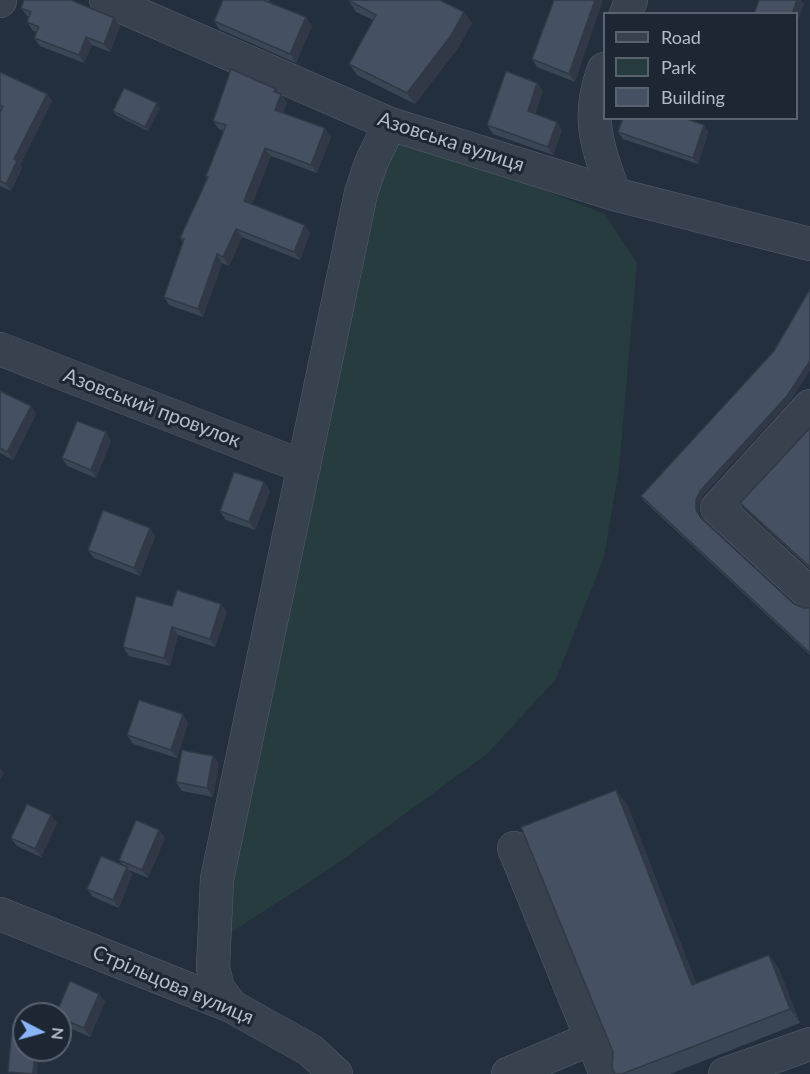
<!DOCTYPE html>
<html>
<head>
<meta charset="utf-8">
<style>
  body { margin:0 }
  #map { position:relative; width:810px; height:1074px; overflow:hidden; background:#242f3e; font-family:Lato,sans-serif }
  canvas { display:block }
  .legend { position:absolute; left:603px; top:12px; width:195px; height:108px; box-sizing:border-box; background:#1d2633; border:2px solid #59626f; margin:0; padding:8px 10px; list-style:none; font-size:18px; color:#b4bcc9 }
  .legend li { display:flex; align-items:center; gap:12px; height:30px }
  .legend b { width:30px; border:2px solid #59626f }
  .north { position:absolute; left:12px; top:1002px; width:60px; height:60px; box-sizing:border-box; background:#1d2633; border:2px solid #59626f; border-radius:50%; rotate:96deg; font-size:16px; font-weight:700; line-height:24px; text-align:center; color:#b4bcc9 }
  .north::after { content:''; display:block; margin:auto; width:21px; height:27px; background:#8ab4f8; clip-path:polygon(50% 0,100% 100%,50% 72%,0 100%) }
</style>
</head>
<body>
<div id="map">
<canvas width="810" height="1074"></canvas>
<ul class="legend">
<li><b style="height:8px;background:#38414e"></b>Road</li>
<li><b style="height:16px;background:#263c3f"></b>Park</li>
<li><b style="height:16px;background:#455162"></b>Building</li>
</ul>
<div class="north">N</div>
</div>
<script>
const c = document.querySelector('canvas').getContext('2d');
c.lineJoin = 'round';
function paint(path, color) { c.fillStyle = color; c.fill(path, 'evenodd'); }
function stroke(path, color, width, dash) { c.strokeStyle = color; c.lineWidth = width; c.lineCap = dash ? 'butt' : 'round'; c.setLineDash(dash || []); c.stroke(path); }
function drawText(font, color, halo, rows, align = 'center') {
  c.font = font + ' Lato,sans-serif'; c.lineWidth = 6; c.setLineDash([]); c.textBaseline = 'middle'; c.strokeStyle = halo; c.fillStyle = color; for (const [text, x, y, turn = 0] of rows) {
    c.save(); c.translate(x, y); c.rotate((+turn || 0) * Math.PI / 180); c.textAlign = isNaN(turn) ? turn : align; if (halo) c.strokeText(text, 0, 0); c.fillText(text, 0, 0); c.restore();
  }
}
const green = new Path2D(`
  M 405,135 L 605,214 L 637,263 L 619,468 L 604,557 L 556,679 L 488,753 L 335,865 L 216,942 L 223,867 L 385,162 Z`);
const minor = new Path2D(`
  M 106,0 L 390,124 L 614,194 L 810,244
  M 0,1 L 0,0
  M 626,14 L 631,0
  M 604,69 C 585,119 598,146 614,194
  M 0,349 L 304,467
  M 810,406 L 717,508 L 810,594
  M 514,848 L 606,1074
  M 0,914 L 231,1006 L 310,1050 L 336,1074
  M 231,1006 L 218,988 L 213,968 L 217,879 L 361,193 L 371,163 L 390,124
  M 508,1074 L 590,1039
  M 725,1074 L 810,1044`);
const wall = new Path2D(`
  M 223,0 L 269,0 L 270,3 L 312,26 L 296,63 L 219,29 L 214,21 Z
  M 348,0 L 464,12 L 472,23 L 458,48 L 415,104 L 357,75 L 349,64 L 373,20 L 356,12 Z
  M 554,0 L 575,82 L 537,67 L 532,59 Z
  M 21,8 L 114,18 L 120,26 L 110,52 L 92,45 L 84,63 L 40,46 L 34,38 L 37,32 L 33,31 L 27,22 L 29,17 L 27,16 Z
  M 0,72 L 47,94 L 52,101 L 20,165 L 22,168 L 11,191 L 0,186 L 0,112 L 1,110 L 0,110 Z
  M 537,83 L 543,91 L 535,114 L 562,130 L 553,155 L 493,134 L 487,125 Z
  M 279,94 L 281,94 L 287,103 L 283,112 L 331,136 L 317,173 L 271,156 L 252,204 L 310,233 L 300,260 L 242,237 L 229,266 L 222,263 L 203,317 L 169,305 L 164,297 L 183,242 L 180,238 L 207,179 L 206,176 L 224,131 L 219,129 L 213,121 Z
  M 160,108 L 148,131 L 116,115 L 113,111 Z
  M 704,125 L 708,132 L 698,164 L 623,139 L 618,132 Z
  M 810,289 L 810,370 L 790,401 L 703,495 L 699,505 L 699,514 L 702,518 L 794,604 L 804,608 L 810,608 L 810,655 L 643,500 L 641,496 L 774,351 Z
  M 0,391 L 31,406 L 36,414 L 13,460 L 0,453 Z
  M 810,428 L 810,569 L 743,507 L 740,503 Z
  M 106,432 L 111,441 L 96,478 L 67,466 L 62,458 Z
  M 264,482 L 270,491 L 255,530 L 226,520 L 220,511 Z
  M 150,528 L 155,536 L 140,576 L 94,558 L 88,550 Z
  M 172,606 L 227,612 L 215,647 L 178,635 L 170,666 L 129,656 L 123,647 Z
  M 188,723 L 177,758 L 133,744 L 127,735 Z
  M 213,756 L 219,764 L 213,797 L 182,791 L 176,782 Z
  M 627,804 L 696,983 L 769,955 L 779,969 L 800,1023 L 670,1074 L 615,1074 Z
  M 57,823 L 41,857 L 17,846 L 11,838 Z
  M 159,830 L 165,838 L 148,878 L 129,870 L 132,875 L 119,908 L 93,897 L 87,889 L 123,865 L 119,860 Z
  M 99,994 L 105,1002 L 90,1037 L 61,1024 L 60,1022 L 60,1014 Z`);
const shadedWall = new Path2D(`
  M 595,0 L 603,0 L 575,82 L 569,74 Z
  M 797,0 L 801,0 L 804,4 L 796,25 L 796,14 L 792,14 Z
  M 464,12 L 472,23 L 458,48 L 415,104 L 407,93 Z
  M 306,17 L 312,26 L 296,63 L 290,54 Z
  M 114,18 L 120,26 L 110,52 L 104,44 Z
  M 86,37 L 92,45 L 84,63 L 79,55 Z
  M 537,83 L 543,91 L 533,119 L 528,111 Z
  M 276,89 L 287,103 L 281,118 L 275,110 L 274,92 Z
  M 47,94 L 52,101 L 20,165 L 22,168 L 11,191 L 6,184 L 14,159 Z
  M 157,103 L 160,108 L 148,131 L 145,127 Z
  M 557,122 L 562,130 L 553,155 L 548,147 Z
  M 704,125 L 708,132 L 698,164 L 693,158 Z
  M 325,128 L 331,136 L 317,173 L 311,165 Z
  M 265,148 L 271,156 L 250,209 L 244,201 Z
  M 305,225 L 310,233 L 300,260 L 294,252 Z
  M 236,229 L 242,237 L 229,266 L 223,257 Z
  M 217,254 L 222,263 L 203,317 L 198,309 Z
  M 810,361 L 810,370 L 790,401 L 703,495 L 699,505 L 699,514 L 696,510 L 696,500 L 700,491 Z
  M 31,406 L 36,414 L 13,460 L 7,452 Z
  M 106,432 L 111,441 L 96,478 L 91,470 Z
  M 264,482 L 270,491 L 255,530 L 249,522 Z
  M 150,528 L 155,536 L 140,576 L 134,568 Z
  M 221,604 L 227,612 L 215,647 L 210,639 Z
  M 172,627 L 178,635 L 170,666 L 164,658 Z
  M 183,714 L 188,723 L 177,758 L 171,750 Z
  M 213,756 L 219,764 L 213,797 L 207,788 Z
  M 0,768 L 4,773 L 0,780 Z
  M 616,790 L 627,804 L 702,1000 L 692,985 Z
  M 51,815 L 57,823 L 41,857 L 35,849 Z
  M 159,830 L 165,838 L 148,878 L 142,870 Z
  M 127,867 L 132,875 L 119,908 L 113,900 Z
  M 769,955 L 779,969 L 800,1023 L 790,1009 Z
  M 99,994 L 105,1002 L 90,1037 L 84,1028 Z
  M 35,1050 L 39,1050 L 37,1074 L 33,1074 Z`);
const building = new Path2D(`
  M 24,0 L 71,0 L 114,18 L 104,44 L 86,37 L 79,55 L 34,38 L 39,27 L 27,22 L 31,12 L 21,8 Z
  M 223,0 L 263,0 L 306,17 L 290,54 L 214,21 Z
  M 348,0 L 440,0 L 464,12 L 450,37 L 407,93 L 349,64 L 376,15 Z
  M 554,0 L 595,0 L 569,74 L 532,59 Z
  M 759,0 L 797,0 L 792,14 L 754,14 Z
  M 231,69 L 276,89 L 274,92 L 281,94 L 275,110 L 325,128 L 311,165 L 265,148 L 244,201 L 305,225 L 294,252 L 236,229 L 223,257 L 217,254 L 198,309 L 164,297 L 184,239 L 180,238 L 208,177 L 206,176 L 226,125 L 213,121 Z
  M 506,71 L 537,83 L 528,111 L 557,122 L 548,147 L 487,125 Z
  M 0,72 L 47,94 L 14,159 L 17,161 L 6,184 L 0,181 L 0,112 L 3,107 L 0,105 Z
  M 124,88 L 157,103 L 145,127 L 113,111 Z
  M 623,118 L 684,118 L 704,125 L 693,158 L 618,132 Z
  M 810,289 L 810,361 L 787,396 L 700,491 L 696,500 L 696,510 L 701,518 L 794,604 L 804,608 L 810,608 L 810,653 L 641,496 L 774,351 Z
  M 0,391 L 31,406 L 7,452 L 0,448 Z
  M 77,421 L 106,432 L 91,470 L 62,458 Z
  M 810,428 L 810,567 L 740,503 Z
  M 234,472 L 264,482 L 249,522 L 220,511 Z
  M 103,510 L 150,528 L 134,568 L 88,550 Z
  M 177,590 L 221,604 L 210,639 L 172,627 L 164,658 L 123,647 L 136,596 L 172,606 Z
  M 139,700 L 183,714 L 171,750 L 127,735 Z
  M 182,750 L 213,756 L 207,788 L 176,782 Z
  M 616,790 L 692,985 L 769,955 L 790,1009 L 622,1074 L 615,1074 L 612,1067 L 613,1052 L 521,827 Z
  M 27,804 L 51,815 L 35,849 L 11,838 Z
  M 136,820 L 159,830 L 142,870 L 119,860 Z
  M 101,856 L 127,867 L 113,900 L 87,889 Z
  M 70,981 L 99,994 L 84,1028 L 60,1018 L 60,1014 L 56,1014 Z
  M 11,1037 L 24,1039 L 24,1050 L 35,1050 L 33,1074 L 8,1072 Z`);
const streetNames = [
  ["Азовська вулиця",451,142,18],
  ["Азовський провулок",152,408,21],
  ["Стрільцова вулиця",173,985,23]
];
paint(green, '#263c3f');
stroke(minor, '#565f6c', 34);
stroke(minor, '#38414e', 33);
paint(wall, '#3b4654');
paint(shadedWall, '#303945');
paint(building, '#455162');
stroke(building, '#303945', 1.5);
drawText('20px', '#b4bcc9', '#1d2633', streetNames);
</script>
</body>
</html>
